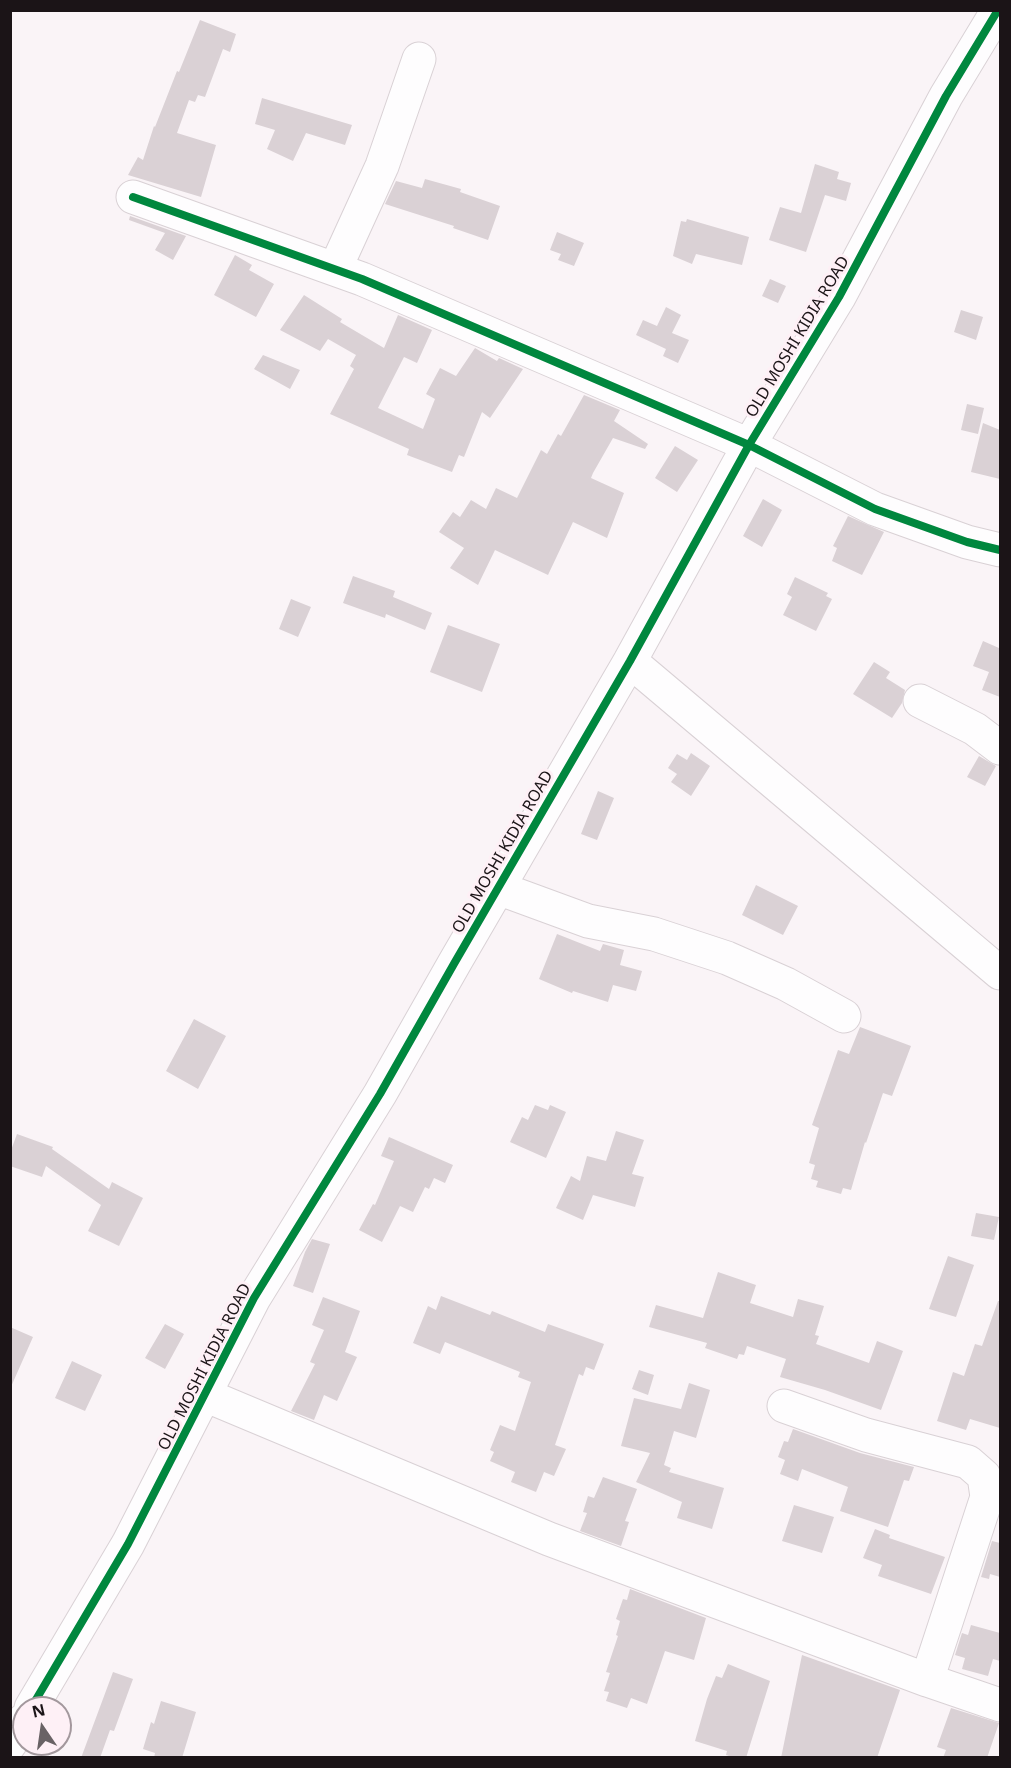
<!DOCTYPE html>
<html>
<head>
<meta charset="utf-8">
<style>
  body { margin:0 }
  #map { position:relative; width:1011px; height:1768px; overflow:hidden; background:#faf4f7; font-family:"Noto Sans",sans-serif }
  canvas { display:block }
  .frame { position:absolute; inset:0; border:12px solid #1b1417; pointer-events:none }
  .north { position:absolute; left:12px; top:1696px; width:60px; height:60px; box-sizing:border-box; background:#fef0f6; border:2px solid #a3989d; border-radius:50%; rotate:347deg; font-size:16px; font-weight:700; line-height:24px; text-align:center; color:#1b1417 }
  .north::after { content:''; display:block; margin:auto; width:21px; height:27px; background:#696265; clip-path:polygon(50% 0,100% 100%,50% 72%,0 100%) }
</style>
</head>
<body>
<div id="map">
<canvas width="1011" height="1768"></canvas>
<div class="frame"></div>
<div class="north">N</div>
</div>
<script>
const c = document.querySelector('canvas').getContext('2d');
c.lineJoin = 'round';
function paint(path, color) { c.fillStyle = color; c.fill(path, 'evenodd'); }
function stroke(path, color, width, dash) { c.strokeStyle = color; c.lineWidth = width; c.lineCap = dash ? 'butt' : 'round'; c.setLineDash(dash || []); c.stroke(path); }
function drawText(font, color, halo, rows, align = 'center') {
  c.font = font + ' "Noto Sans",sans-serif'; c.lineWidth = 6; c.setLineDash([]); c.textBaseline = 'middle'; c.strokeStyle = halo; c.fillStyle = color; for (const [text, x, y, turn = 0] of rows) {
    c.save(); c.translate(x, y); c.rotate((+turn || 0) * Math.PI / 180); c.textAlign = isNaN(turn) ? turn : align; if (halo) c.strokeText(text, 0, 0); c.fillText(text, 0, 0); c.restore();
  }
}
const building = new Path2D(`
  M 200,20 L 236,34 L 230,52 L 223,49 L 205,97 L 198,95 L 195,102 L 189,100 L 177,133 L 216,145 L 201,197 L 128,175 L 138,157 L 143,160 L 154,126 L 155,127 L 177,71 L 179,72 Z
  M 262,98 L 352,125 L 345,145 L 306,133 L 293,161 L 267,149 L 275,130 L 255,124 Z
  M 815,164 L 839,172 L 837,179 L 851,183 L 846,201 L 825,195 L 806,252 L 769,240 L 780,207 L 801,213 Z
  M 425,179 L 461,189 L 460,192 L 500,206 L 488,240 L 453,228 L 454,226 L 385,204 L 396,181 L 422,188 Z
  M 130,216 L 186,236 L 173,260 L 155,250 L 165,233 L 129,220 Z
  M 687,219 L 749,237 L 742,265 L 696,254 L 692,264 L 673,256 L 681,221 L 686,222 Z
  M 557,232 L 584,243 L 574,266 L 558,260 L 561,254 L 550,250 Z
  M 235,255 L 252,265 L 249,270 L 274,284 L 256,317 L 214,295 Z
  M 770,279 L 786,286 L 778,303 L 762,296 Z
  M 304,295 L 342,319 L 340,322 L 384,348 L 398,315 L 432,330 L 417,363 L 404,357 L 378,408 L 423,429 L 435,399 L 426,394 L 440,368 L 456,376 L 475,348 L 497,361 L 499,358 L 523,369 L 490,418 L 482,412 L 464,457 L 459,455 L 452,472 L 407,455 L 409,449 L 330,414 L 354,369 L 350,366 L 356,355 L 328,339 L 320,351 L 280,330 Z
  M 666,307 L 681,315 L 672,333 L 689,340 L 678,363 L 663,356 L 666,349 L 636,335 L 643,320 L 657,326 Z
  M 961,310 L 983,317 L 976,340 L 954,332 Z
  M 263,355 L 300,370 L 290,389 L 254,369 Z
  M 584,395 L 620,410 L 614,421 L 648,444 L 645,449 L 613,438 L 593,473 L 591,478 L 624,493 L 607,538 L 573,522 L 548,575 L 495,550 L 478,585 L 450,568 L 464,548 L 439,532 L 453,512 L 460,517 L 471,500 L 486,509 L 496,488 L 517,498 L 541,450 L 547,454 L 558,434 L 561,436 Z
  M 967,404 L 984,408 L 978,434 L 961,430 Z
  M 983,423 L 1000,430 L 1000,479 L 971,472 Z
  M 675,446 L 698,460 L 677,492 L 655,478 Z
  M 763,499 L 782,510 L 762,547 L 743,536 Z
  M 848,516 L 884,532 L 862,575 L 832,561 L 837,548 L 833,546 Z
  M 353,576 L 395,591 L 393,597 L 432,613 L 425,630 L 386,614 L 385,618 L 343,603 Z
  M 795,577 L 828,593 L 826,596 L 832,599 L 816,631 L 783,615 L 792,597 L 787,594 Z
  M 291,599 L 311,607 L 298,637 L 279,629 Z
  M 448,625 L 500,644 L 482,692 L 430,672 Z
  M 983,641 L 999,648 L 1000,645 L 1000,697 L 982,690 L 989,672 L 973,666 Z
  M 874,662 L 890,672 L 886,678 L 905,690 L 902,703 L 892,718 L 853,694 Z
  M 691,753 L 710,766 L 691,796 L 671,782 L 677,774 L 668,768 L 677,754 L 687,760 Z
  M 979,756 L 996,766 L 985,786 L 967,777 Z
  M 598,791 L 614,798 L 597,840 L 581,834 Z
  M 756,885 L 798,906 L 783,935 L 742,915 Z
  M 557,934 L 600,951 L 603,944 L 624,950 L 620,965 L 642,971 L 636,991 L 613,985 L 608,1002 L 573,991 L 572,993 L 539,979 Z
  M 194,1019 L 226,1036 L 198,1089 L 166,1071 Z
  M 860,1027 L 911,1046 L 892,1096 L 883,1093 L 866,1143 L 865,1142 L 851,1190 L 843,1188 L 841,1194 L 816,1187 L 818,1181 L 811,1179 L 815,1165 L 809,1163 L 819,1128 L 812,1125 L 838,1050 L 849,1054 Z
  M 535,1105 L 548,1110 L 550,1105 L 566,1112 L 546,1158 L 510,1142 L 522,1117 L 528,1120 Z
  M 616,1131 L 644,1140 L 632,1174 L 644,1177 L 635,1207 L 593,1195 L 583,1220 L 556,1208 L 571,1176 L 580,1181 L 587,1156 L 606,1161 Z
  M 17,1134 L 53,1147 L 52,1149 L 109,1189 L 112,1182 L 143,1198 L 119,1246 L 88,1231 L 101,1205 L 46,1166 L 42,1177 L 10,1166 L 10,1153 Z
  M 389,1137 L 453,1165 L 445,1183 L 434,1178 L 429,1189 L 425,1187 L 413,1212 L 400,1206 L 382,1242 L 359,1230 L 373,1204 L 375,1205 L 394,1161 L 381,1156 Z
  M 976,1213 L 999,1217 L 994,1240 L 971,1236 Z
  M 312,1239 L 330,1244 L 313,1293 L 293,1286 L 305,1252 Z
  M 948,1256 L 974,1265 L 956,1317 L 929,1309 Z
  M 718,1272 L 756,1285 L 750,1303 L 793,1317 L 798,1299 L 824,1306 L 815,1335 L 819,1336 L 816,1344 L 869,1363 L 877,1341 L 903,1351 L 881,1410 L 825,1390 L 780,1377 L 786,1359 L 747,1346 L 744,1355 L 739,1354 L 737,1359 L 705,1348 L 707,1343 L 649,1327 L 656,1305 L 703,1318 Z
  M 441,1296 L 490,1315 L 492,1311 L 545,1332 L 548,1324 L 604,1344 L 594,1370 L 586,1367 L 583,1376 L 579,1374 L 555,1445 L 566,1449 L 554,1476 L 544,1472 L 536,1492 L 511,1482 L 515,1472 L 490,1461 L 494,1452 L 490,1450 L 500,1425 L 515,1431 L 531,1382 L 518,1377 L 520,1372 L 445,1342 L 440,1354 L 413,1343 L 428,1306 L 436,1310 Z
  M 323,1297 L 360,1311 L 345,1352 L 357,1357 L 337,1401 L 324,1395 L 314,1420 L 291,1411 L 315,1364 L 310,1362 L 324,1330 L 312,1325 Z
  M 998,1301 L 1000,1301 L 1000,1428 L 970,1419 L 966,1430 L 937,1421 L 953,1372 L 964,1376 L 975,1344 L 982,1346 Z
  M 165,1324 L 184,1334 L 165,1369 L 145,1358 Z
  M 10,1327 L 33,1337 L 10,1389 Z
  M 72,1361 L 102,1375 L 85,1411 L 55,1398 Z
  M 639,1370 L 654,1375 L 648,1395 L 632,1389 Z
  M 689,1383 L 710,1390 L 696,1438 L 674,1431 L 664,1465 L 671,1468 L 669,1472 L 724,1488 L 712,1529 L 677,1518 L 682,1502 L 636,1482 L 650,1453 L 621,1446 L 634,1398 L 681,1409 Z
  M 793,1429 L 860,1453 L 914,1467 L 909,1481 L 904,1480 L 888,1527 L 840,1511 L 848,1487 L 802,1469 L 798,1481 L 780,1474 L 785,1460 L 778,1457 L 784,1441 L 788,1442 Z
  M 603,1477 L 637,1489 L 625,1521 L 629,1522 L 621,1546 L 580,1531 L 587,1513 L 583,1512 L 588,1496 L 594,1498 Z
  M 794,1505 L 834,1517 L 822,1553 L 782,1541 Z
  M 875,1529 L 890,1535 L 889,1538 L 945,1557 L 931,1594 L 878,1576 L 882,1565 L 863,1558 Z
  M 992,1541 L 1000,1543 L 1000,1577 L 990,1574 L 989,1579 L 981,1577 Z
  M 630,1589 L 706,1618 L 694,1660 L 665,1651 L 647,1704 L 631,1698 L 627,1708 L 606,1701 L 609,1692 L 604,1691 L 610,1673 L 606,1672 L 618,1636 L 616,1635 L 620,1621 L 616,1619 L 623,1599 L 627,1600 Z
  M 971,1625 L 1000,1633 L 1000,1661 L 993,1659 L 988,1676 L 962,1669 L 965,1658 L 955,1655 L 962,1633 L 968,1635 Z
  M 802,1655 L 900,1690 L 877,1758 L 781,1758 Z
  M 728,1664 L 770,1681 L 746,1758 L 735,1758 L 726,1755 L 727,1751 L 695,1741 L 707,1699 L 716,1676 L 722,1678 Z
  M 113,1672 L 133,1679 L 114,1731 L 110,1730 L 100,1758 L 81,1758 Z
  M 161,1701 L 196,1712 L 182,1758 L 154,1758 L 155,1753 L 143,1749 L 151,1722 L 154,1724 Z
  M 951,1708 L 999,1723 L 987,1758 L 943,1758 L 946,1750 L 937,1747 Z`);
const minor = new Path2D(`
  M 133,197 L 362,279 L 749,445 L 875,509 L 967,542 L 1000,550
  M 335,269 L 382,166 L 419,59
  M 630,661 L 1000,973
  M 920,701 L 975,729 L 1000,748
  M 498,888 L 588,921 L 654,934 L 727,958 L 786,984 L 844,1016
  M 205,1395 L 549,1539 L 927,1680 L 1000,1705
  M 784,1406 L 866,1435 L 968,1462 L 984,1476 L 987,1497 L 927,1680
  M 31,1708 L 128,1544 L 254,1298 L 380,1094 L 455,962 L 630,661 L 749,445 L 839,297 L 946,96 L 998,10
  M 10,1744 L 24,1720`);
const cycleway = new Path2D(`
  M 133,197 L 362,279 L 749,445 L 875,509 L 967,542 L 1000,550
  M 31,1708 L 128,1544 L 254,1298 L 380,1094 L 455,962 L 630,661 L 749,445 L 839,297 L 946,96 L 998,10`);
const streetNames = [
  ["OLD MOSHI KIDIA ROAD",798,337,-59],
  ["OLD MOSHI KIDIA ROAD",503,852,-60],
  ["OLD MOSHI KIDIA ROAD",205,1367,-63]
];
paint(building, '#dad1d5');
stroke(minor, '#d9d1d5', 35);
stroke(minor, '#fefdfe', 33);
stroke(cycleway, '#00873e', 8);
drawText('16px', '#1b1417', '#fef0f6', streetNames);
</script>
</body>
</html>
